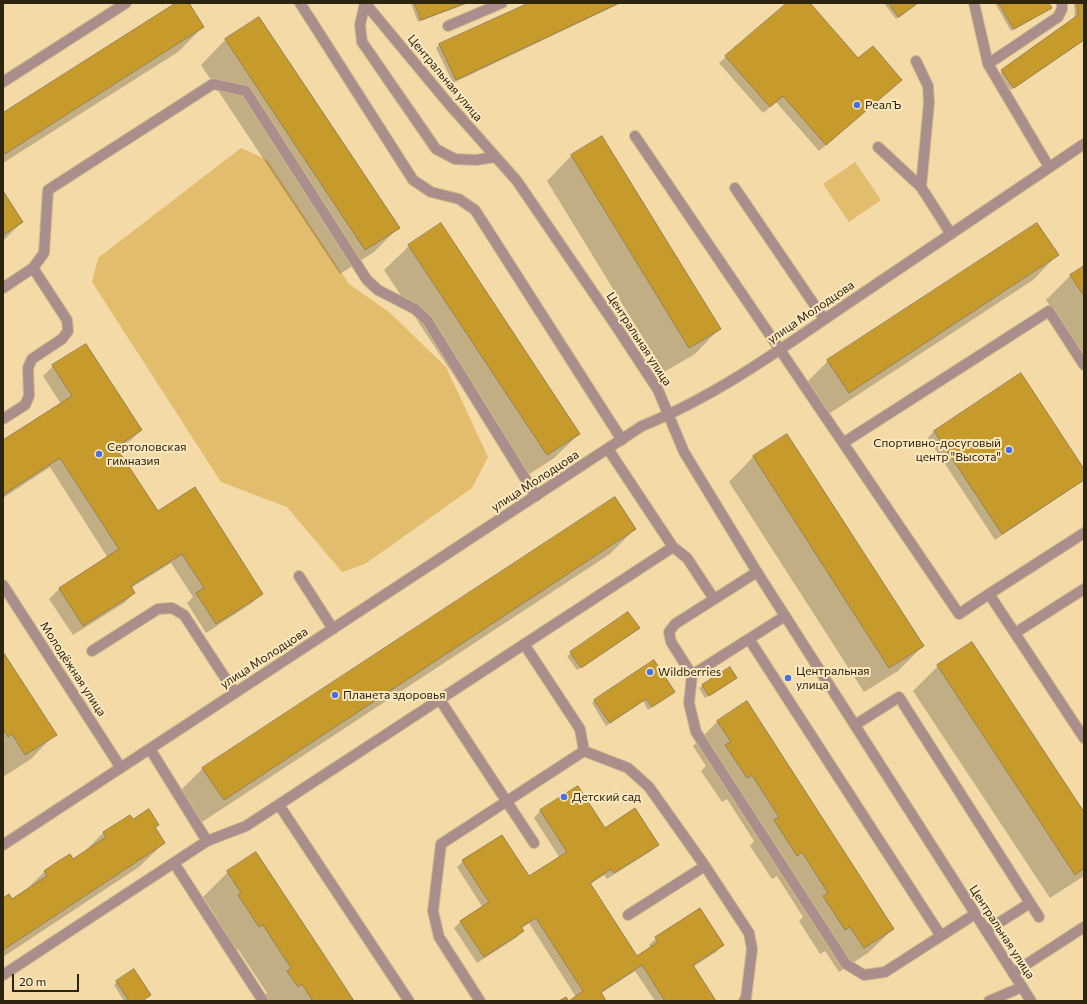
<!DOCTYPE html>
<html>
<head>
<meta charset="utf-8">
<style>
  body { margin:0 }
  #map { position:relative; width:1087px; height:1004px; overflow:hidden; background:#f3daa6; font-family:Commissioner,sans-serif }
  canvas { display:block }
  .frame { position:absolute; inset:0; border:4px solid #2d2410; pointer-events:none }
  .scale { position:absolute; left:12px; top:974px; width:67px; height:18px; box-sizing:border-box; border:2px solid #2d2410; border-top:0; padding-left:5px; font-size:12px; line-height:14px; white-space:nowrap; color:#2d2410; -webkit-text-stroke:3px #fce8bf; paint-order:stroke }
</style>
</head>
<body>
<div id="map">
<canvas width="1087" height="1004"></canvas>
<div class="frame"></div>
<div class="scale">20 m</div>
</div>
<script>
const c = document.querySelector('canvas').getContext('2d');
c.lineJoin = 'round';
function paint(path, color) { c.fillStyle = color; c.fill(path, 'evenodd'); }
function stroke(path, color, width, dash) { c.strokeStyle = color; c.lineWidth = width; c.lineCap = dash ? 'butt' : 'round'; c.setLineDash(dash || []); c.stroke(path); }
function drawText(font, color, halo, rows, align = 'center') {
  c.font = font + ' Commissioner,sans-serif'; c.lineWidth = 4; c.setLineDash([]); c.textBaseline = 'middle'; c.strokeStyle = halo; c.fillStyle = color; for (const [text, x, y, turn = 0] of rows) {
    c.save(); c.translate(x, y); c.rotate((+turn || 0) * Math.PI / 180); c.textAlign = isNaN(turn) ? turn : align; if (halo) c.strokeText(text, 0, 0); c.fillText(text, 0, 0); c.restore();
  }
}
const green = new Path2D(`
  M 241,148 L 267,160 L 349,284 L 389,312 L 446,367 L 488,457 L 472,488 L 365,564 L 342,572 L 287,507 L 221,482 L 92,282 L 98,258 Z
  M 855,162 L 881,200 L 849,222 L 823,184 Z`);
const shadow = new Path2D(`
  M 178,3 L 187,3 L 203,27 L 178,52 L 3,163 L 3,115 Z
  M 411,3 L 469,3 L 418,22 Z
  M 532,3 L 621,3 L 453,83 L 436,48 L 439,45 Z
  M 788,3 L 809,3 L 858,60 L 894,86 L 819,151 L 776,102 L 763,113 L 719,63 Z
  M 884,3 L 917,3 L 896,19 Z
  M 995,3 L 1048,3 L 1048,10 L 1011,31 Z
  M 1074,3 L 1084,3 L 1084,40 L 1011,90 L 999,74 L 1075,19 Z
  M 259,18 L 398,228 L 374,252 L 340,274 L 201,65 L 225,40 Z
  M 602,138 L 719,329 L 695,354 L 664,372 L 547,181 L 571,156 Z
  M 3,193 L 22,222 L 3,241 Z
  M 1037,224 L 1057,255 L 1033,280 L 824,417 L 803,386 L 828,361 Z
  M 409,246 L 579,434 L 554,458 L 522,479 L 384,270 Z
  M 1084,267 L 1084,359 L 1046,300 L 1071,275 Z
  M 53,366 L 141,430 L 131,440 L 117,449 L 157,512 L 262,594 L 252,603 L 206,633 L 187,603 L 193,597 L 171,563 L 131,588 L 134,593 L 124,603 L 73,635 L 49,599 L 59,589 L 108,558 L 50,467 L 3,498 L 3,442 L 61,404 L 43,376 Z
  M 1020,375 L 1084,471 L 1084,480 L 995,540 L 928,438 L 934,431 Z
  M 787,435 L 923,646 L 898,671 L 864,692 L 729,482 L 753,457 Z
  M 635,529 L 610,554 L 199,824 L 178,793 L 203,768 Z
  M 628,613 L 635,631 L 577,670 L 567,656 Z
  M 3,654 L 55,734 L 31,759 L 3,777 Z
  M 938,666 L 1084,814 L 1084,876 L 1050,898 L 913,691 Z
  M 730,668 L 733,680 L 705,698 L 699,688 Z
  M 673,692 L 648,710 L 643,701 L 606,726 L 592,703 L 595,700 Z
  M 747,702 L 893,929 L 868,953 L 839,972 L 825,951 L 820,954 L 799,921 L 803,917 L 777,876 L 772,879 L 750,846 L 754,841 L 727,799 L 722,802 L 701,771 L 706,766 L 693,746 L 717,722 Z
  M 577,787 L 604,829 L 658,845 L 651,851 L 607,879 L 604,875 L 589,885 L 636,957 L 651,948 L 649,945 L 656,938 L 723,945 L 716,952 L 693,967 L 715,1001 L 655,1001 L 635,971 L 600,994 L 605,1001 L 570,1001 L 576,997 L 529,923 L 521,929 L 523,931 L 516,938 L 477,963 L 454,928 L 461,921 L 483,908 L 457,867 L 463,861 L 529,878 L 560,858 L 534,818 L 540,811 Z
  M 133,821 L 158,824 L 154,828 L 164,843 L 139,867 L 3,957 L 3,899 L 12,900 L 24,892 L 44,872 L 70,855 L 73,860 L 83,853 L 104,832 Z
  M 255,854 L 353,1001 L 267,1001 L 263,996 L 267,993 L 238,949 L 234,951 L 214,921 L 217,918 L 203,897 L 228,872 Z
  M 117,982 L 150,995 L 142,1001 L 124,1001 L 114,985 Z`);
const building = new Path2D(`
  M 176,3 L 189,3 L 204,27 L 3,155 L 3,113 Z
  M 415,3 L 466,3 L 421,20 Z
  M 529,3 L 619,3 L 456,80 L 439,44 Z
  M 787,3 L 810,3 L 858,58 L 873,46 L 902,80 L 826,145 L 783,96 L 770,107 L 725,56 Z
  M 889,3 L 918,3 L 899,17 Z
  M 999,3 L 1049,3 L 1052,8 L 1014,29 Z
  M 1077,3 L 1084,3 L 1084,40 L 1014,88 L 1001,70 L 1078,15 Z
  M 259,17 L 400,228 L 365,250 L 225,39 Z
  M 602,136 L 721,329 L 689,348 L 571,155 Z
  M 3,191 L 23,222 L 3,235 Z
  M 441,223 L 580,434 L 547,455 L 408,245 Z
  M 1037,223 L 1059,255 L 849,393 L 827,360 Z
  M 1084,266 L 1084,296 L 1070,275 Z
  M 86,344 L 142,430 L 116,447 L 158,511 L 195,487 L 263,594 L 216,624 L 196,593 L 204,588 L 182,554 L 131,586 L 135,593 L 83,626 L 59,588 L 119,549 L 60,458 L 3,495 L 3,440 L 72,396 L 52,365 Z
  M 1021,373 L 1084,469 L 1084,480 L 1002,534 L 934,431 Z
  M 787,434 L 924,646 L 889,668 L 753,456 Z
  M 615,497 L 636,529 L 224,800 L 202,768 Z
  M 628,612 L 640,628 L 581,668 L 570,652 Z
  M 972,642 L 1084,812 L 1084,868 L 1075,875 L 937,665 Z
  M 3,652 L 57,735 L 25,755 L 12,734 L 8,737 L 3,729 Z
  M 654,660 L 675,692 L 652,707 L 646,699 L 610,723 L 594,700 Z
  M 730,667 L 737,678 L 709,696 L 702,685 Z
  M 747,701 L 894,929 L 864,948 L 850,927 L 845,930 L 823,896 L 828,893 L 802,852 L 797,856 L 774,820 L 779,817 L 752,775 L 747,778 L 725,745 L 731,742 L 717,721 Z
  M 578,786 L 605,828 L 635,808 L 659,845 L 614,873 L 611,869 L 590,883 L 637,956 L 658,942 L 655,937 L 700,908 L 724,945 L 693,965 L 716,1001 L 665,1001 L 642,965 L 601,992 L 606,1001 L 559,1001 L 566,997 L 569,1001 L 583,991 L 536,918 L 521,927 L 524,931 L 484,957 L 460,921 L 489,902 L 462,860 L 502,835 L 529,876 L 567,852 L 540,810 Z
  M 149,809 L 159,825 L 155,827 L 165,843 L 3,950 L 3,898 L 9,894 L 12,899 L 47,876 L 44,871 L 57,862 L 70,854 L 73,859 L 106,837 L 103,832 L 130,815 L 133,819 Z
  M 256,852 L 326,958 L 354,1001 L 313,1001 L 302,984 L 298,987 L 287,971 L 291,968 L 263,925 L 259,927 L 238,895 L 241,893 L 227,871 Z
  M 134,969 L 151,995 L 142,1001 L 129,1001 L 116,981 Z`);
const lane = new Path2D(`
  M 300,3 L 413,180 L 431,192 L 459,199 L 475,210 L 622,440
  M 365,3 L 360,25 L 362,42 L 436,149 L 455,159 L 476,160 L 495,157
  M 974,3 L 988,64 L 1049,167
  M 448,26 L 502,3
  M 916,61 L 928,86 L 929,103 L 921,187 L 951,234
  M 988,64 L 1058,17 L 1062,9 L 1062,3
  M 3,82 L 126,3
  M 635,136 L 959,614 L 989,594 L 1084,738
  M 878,147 L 921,187
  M 735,188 L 824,319
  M 3,288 L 33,268 L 44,253 L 48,190 L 213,84 L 246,91 L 367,280 L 378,290 L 415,309 L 427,320 L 536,496
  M 3,419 L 25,405 L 29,396 L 28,368 L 32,359 L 62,339 L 68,331 L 67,320 L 33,268
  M 843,443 L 1049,311 L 1084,365
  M 608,449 L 673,547 L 687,558 L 714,599
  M 757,572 L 675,624 L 669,632 L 671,642 L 692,675 L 785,616
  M 299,576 L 333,629
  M 989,594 L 1084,533
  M 1015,633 L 1084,589
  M 749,639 L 941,936
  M 524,644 L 580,729 L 584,751
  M 92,651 L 158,609 L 172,608 L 184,615 L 235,693
  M 692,675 L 689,703 L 696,732 L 846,964 L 864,975 L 885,972 L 975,914
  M 440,700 L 534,843
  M 855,725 L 899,697 L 1039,917
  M 150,749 L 207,841
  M 279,805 L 409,1001
  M 174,863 L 263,1001
  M 628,915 L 705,866
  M 986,931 L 1030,903
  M 1013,973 L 1084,927
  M 3,975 L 207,841 L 246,826 L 673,547
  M 480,1001 L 439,937 L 433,911 L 441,844 L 584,751 L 628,768 L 649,787 L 705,866 L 749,933 L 752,949 L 746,998 L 744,1001
  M 989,1001 L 1022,987`);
const street = new Path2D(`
  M 365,3 L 448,103 L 517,181 L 616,326 L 658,390 L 684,452 L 757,572 L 1031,1001
  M 3,585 L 121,768
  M 3,845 L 642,426 C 714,397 778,351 841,308 C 922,253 1003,198 1084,144`);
const markers = [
  [857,105,4,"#4671e3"],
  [1009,450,4,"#4671e3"],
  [99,454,4,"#4671e3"],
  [650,672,4,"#4671e3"],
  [788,678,4,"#4671e3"],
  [335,695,4,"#4671e3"],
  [564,797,4,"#4671e3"]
];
const streetNames = [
  ["Центральная улица",445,78,50],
  ["улица Молодцова",811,312,-34],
  ["Центральная улица",639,339,57],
  ["улица Молодцова",535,481,-33],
  ["улица Молодцова",264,658,-33],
  ["Молодёжная улица",73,669,57],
  ["Центральная улица",1002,932,57]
];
const poiNames = [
  ["РеалЪ",865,105],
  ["Спортивно-досуговый",1001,443,"right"],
  ["центр \"Высота\"",1001,457,"right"],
  ["Сертоловская",107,447],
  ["гимназия",107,461],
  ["Центральная",796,671],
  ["улица",796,685],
  ["Wildberries",658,672],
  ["Планета здоровья",343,695],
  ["Детский сад",572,797]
];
paint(green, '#e2bd6d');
paint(shadow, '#0003');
paint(building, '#c69a2b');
stroke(building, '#97804f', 1);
stroke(lane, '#cfb98b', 12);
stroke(street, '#cfb98b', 12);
stroke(lane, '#a98e8b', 10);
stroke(street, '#a98e8b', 10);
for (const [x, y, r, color] of markers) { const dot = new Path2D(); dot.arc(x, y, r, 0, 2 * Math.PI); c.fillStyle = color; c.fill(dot); stroke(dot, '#fce8bf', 1.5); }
drawText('12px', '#2d2410', '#fce8bf', streetNames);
drawText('12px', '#2d2410', '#fce8bf', poiNames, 'left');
</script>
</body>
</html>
